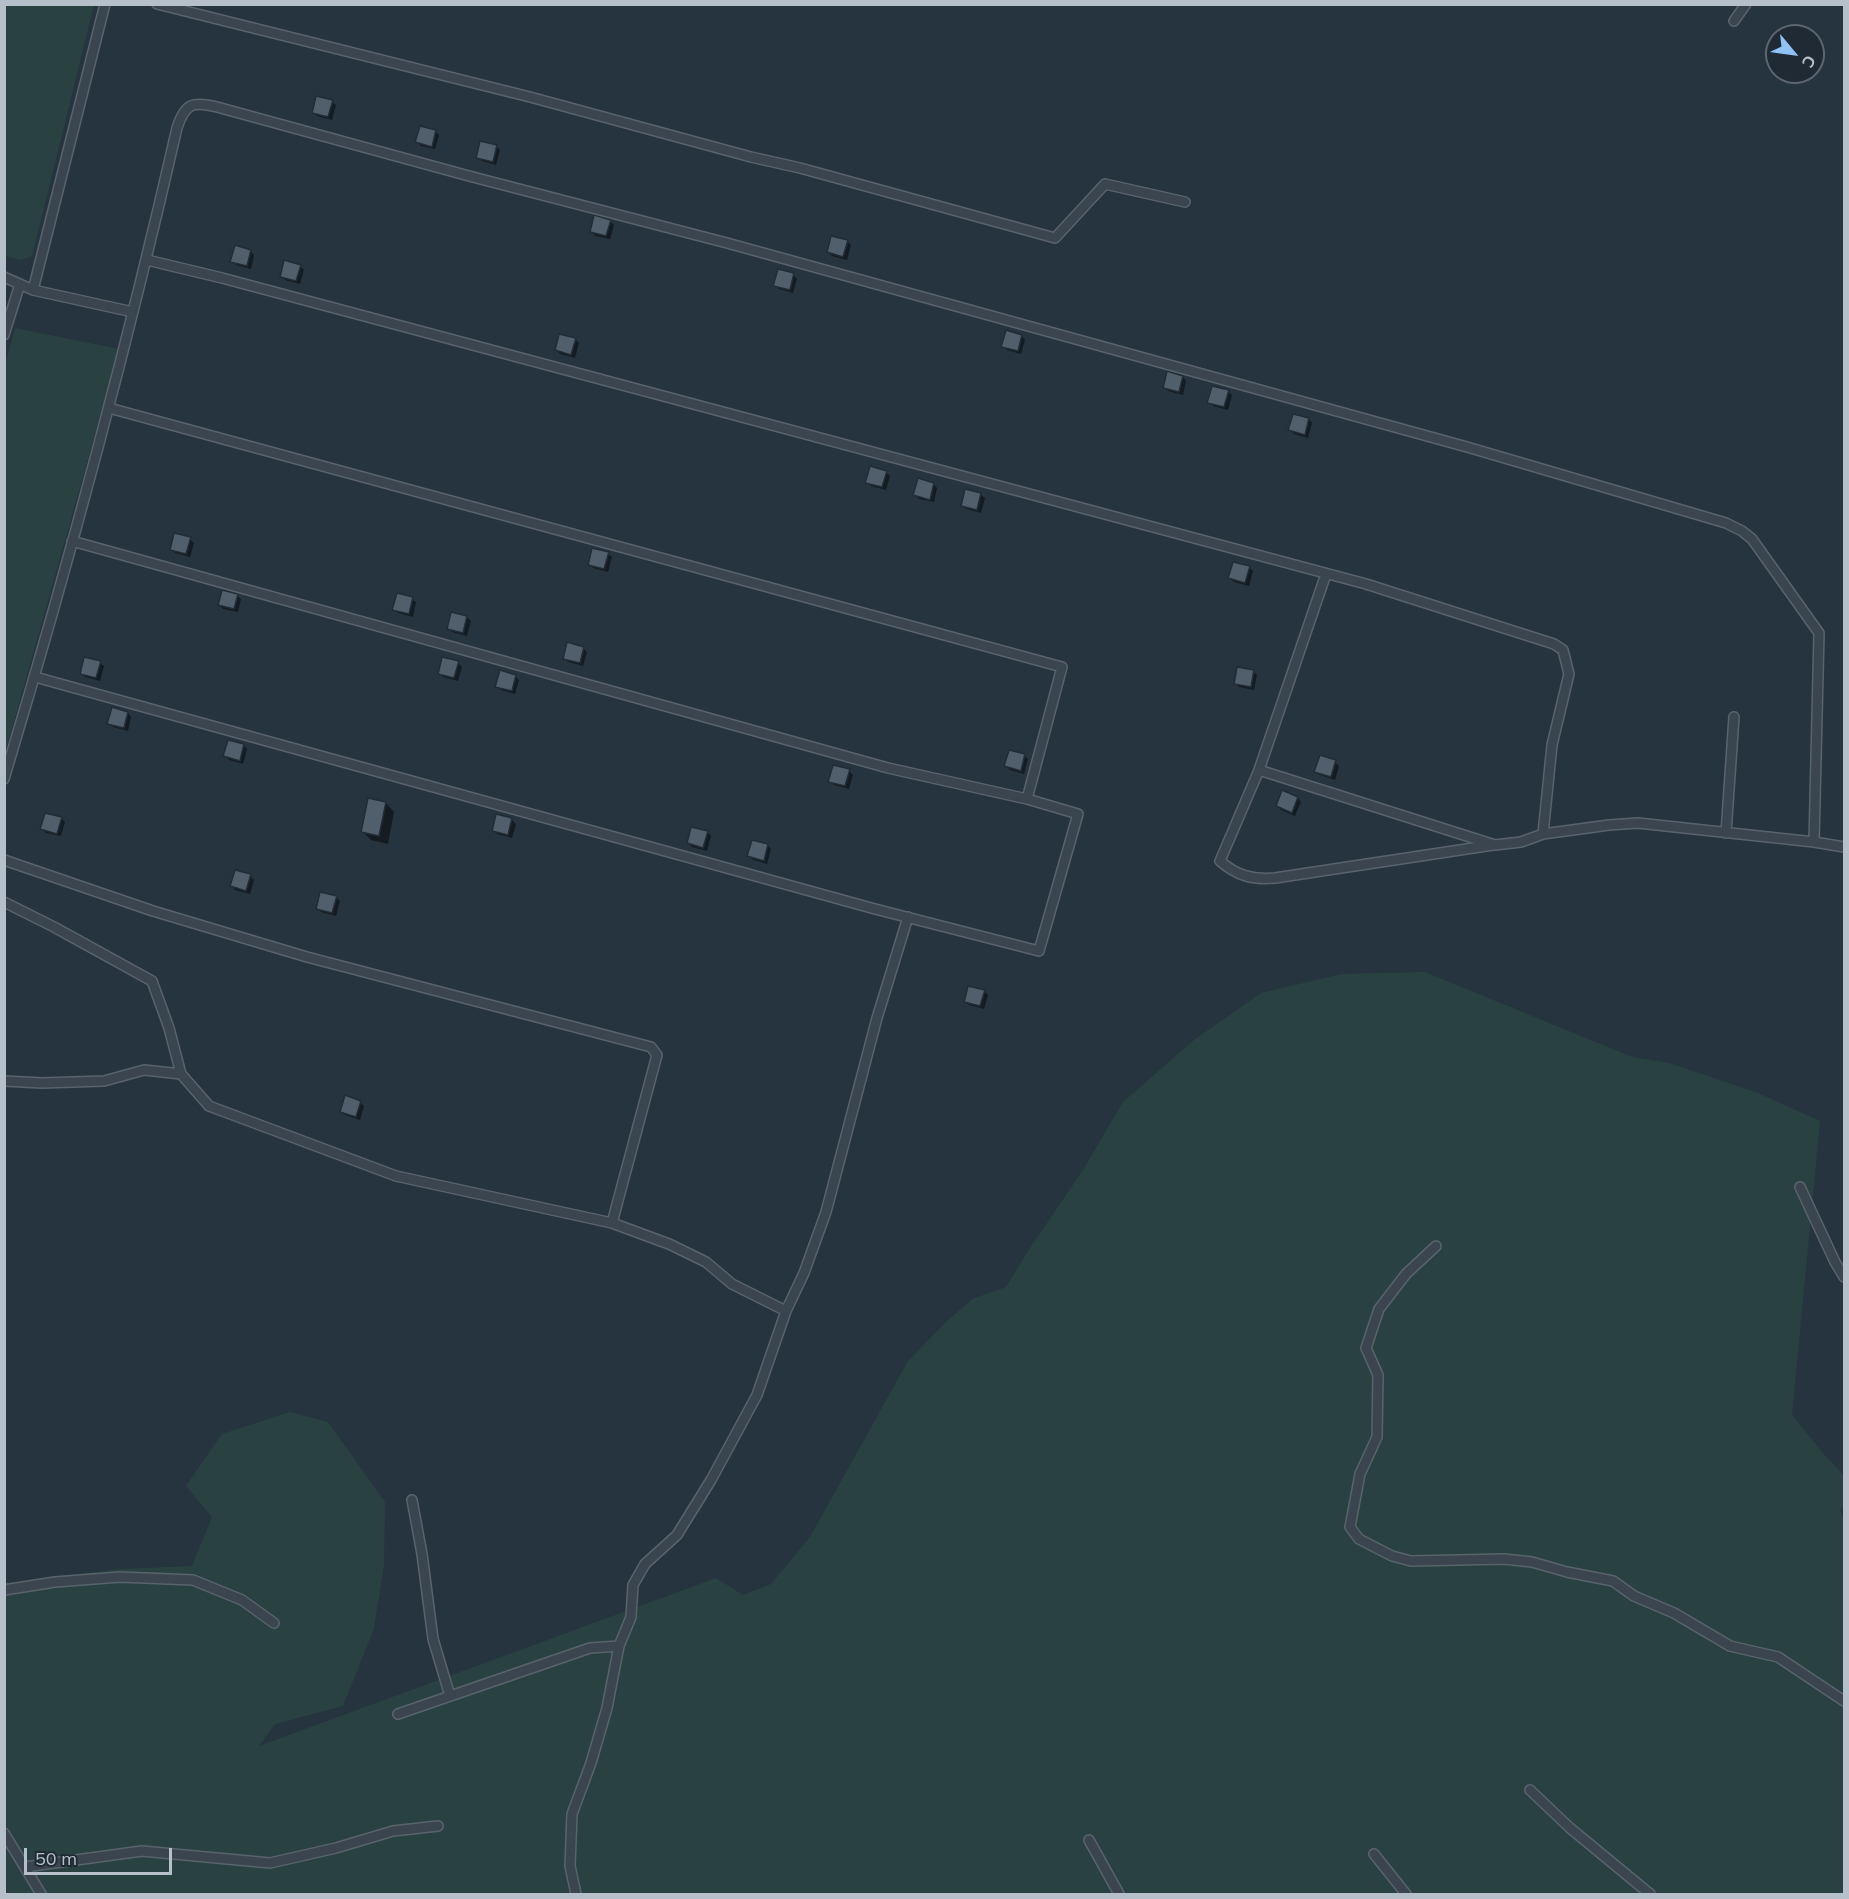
<!DOCTYPE html>
<html>
<head>
<meta charset="utf-8">
<style>
  body { margin:0 }
  #map { position:relative; width:1849px; height:1899px; overflow:hidden; background:#26343f; font-family:Mulish,sans-serif }
  canvas { display:block }
  .frame { position:absolute; inset:0; border:6px solid #b6c0ca; pointer-events:none }
  .north { position:absolute; left:1765px; top:24px; width:60px; height:60px; box-sizing:border-box; background:#1f2a34; border:2px solid #5b6670; border-radius:50%; rotate:119deg; font-size:16px; font-weight:700; line-height:24px; text-align:center; color:#b6c0ca }
  .north::after { content:''; display:block; margin:auto; width:21px; height:27px; background:#90c3f5; clip-path:polygon(50% 0,100% 100%,50% 72%,0 100%) }
  .scale { position:absolute; left:24px; top:1848px; width:148px; height:27px; box-sizing:border-box; border:3px solid #b6c0ca; border-top:0; padding-left:8px; font-size:18px; line-height:21px; white-space:nowrap; color:#b6c0ca; -webkit-text-stroke:4px #1f2a34; paint-order:stroke }
</style>
</head>
<body>
<div id="map">
<canvas width="1849" height="1899"></canvas>
<div class="frame"></div>
<div class="north">С</div>
<div class="scale">50 m</div>
</div>
<script>
const c = document.querySelector('canvas').getContext('2d');
c.lineJoin = 'round';
function paint(path, color) { c.fillStyle = color; c.fill(path, 'evenodd'); }
function stroke(path, color, width, dash) { c.strokeStyle = color; c.lineWidth = width; c.lineCap = dash ? 'butt' : 'round'; c.setLineDash(dash || []); c.stroke(path); }
const green = new Path2D(`
  M 4,5 L 94,5 L 32,256 L 21,260 L 5,256 Z
  M 15,328 L 119,349 L 5,753 L 4,369 Z
  M 1425,972 L 1632,1057 L 1669,1063 L 1758,1093 L 1820,1121 L 1792,1415 L 1823,1453 L 1844,1476 L 1844,1507 L 1840,1510 L 1844,1520 L 1844,1894 L 5,1894 L 4,1583 L 120,1569 L 192,1566 L 212,1517 L 186,1486 L 222,1434 L 290,1412 L 328,1422 L 385,1502 L 384,1564 L 374,1629 L 343,1706 L 275,1724 L 259,1746 L 716,1578 L 743,1595 L 771,1584 L 810,1537 L 908,1361 L 946,1322 L 972,1299 L 1006,1287 L 1028,1251 L 1083,1170 L 1123,1102 L 1194,1040 L 1261,993 L 1342,974 Z`);
const shadow = new Path2D(`
  M 332,102 L 336,105 L 332,120 L 317,116 L 313,112 Z
  M 435,131 L 439,135 L 435,149 L 421,146 L 417,142 Z
  M 496,146 L 500,150 L 496,165 L 482,161 L 478,157 Z
  M 610,221 L 614,225 L 610,239 L 595,236 L 592,232 Z
  M 847,241 L 851,245 L 847,260 L 832,256 L 828,252 Z
  M 250,251 L 254,255 L 251,269 L 236,265 L 232,261 Z
  M 300,266 L 304,270 L 300,284 L 285,280 L 281,276 Z
  M 793,275 L 797,279 L 793,293 L 779,289 L 775,285 Z
  M 1022,336 L 1025,340 L 1021,354 L 1007,350 L 1003,347 Z
  M 575,339 L 579,343 L 575,358 L 560,354 L 557,350 Z
  M 1183,377 L 1186,381 L 1183,395 L 1168,391 L 1164,387 Z
  M 1228,392 L 1232,395 L 1228,410 L 1213,406 L 1209,402 Z
  M 1309,419 L 1312,423 L 1308,438 L 1294,434 L 1290,430 Z
  M 886,472 L 890,476 L 886,490 L 871,486 L 867,482 Z
  M 934,484 L 937,488 L 934,502 L 919,499 L 915,495 Z
  M 966,491 L 981,495 L 985,498 L 981,513 L 966,509 L 962,505 Z
  M 190,539 L 194,543 L 190,557 L 175,553 L 172,549 Z
  M 608,554 L 612,557 L 608,572 L 593,568 L 590,564 Z
  M 1249,567 L 1253,571 L 1249,586 L 1234,582 L 1230,578 Z
  M 237,596 L 241,599 L 238,612 L 223,609 L 219,605 Z
  M 412,599 L 416,602 L 413,617 L 398,613 L 394,609 Z
  M 452,614 L 467,617 L 471,621 L 467,636 L 452,632 L 448,628 Z
  M 583,648 L 587,652 L 583,666 L 568,662 L 565,658 Z
  M 100,663 L 104,666 L 100,681 L 85,677 L 82,673 Z
  M 458,663 L 462,667 L 458,681 L 443,677 L 439,673 Z
  M 1253,671 L 1257,675 L 1254,690 L 1239,687 L 1236,683 Z
  M 515,676 L 519,680 L 515,694 L 501,690 L 497,687 Z
  M 128,713 L 131,717 L 128,731 L 113,727 L 109,723 Z
  M 243,745 L 247,749 L 243,764 L 229,760 L 225,756 Z
  M 1024,755 L 1028,759 L 1024,774 L 1010,770 L 1006,766 Z
  M 1335,762 L 1339,766 L 1335,780 L 1320,775 L 1316,771 Z
  M 849,771 L 853,775 L 849,789 L 834,785 L 830,781 Z
  M 1283,792 L 1298,798 L 1301,802 L 1295,816 L 1281,810 L 1278,806 Z
  M 386,803 L 394,812 L 388,844 L 371,840 L 363,832 Z
  M 497,816 L 512,820 L 516,824 L 512,838 L 497,834 L 493,830 Z
  M 61,818 L 65,822 L 61,836 L 46,833 L 42,829 Z
  M 707,832 L 711,836 L 707,851 L 692,847 L 688,843 Z
  M 767,845 L 771,849 L 767,864 L 753,860 L 749,856 Z
  M 250,876 L 254,880 L 250,894 L 235,890 L 232,886 Z
  M 336,897 L 340,901 L 336,916 L 321,912 L 318,908 Z
  M 984,991 L 988,995 L 984,1009 L 969,1005 L 965,1002 Z
  M 360,1102 L 364,1106 L 360,1120 L 345,1115 L 341,1111 Z`);
const building = new Path2D(`
  M 316,96 L 333,100 L 328,117 L 312,113 Z
  M 420,126 L 436,130 L 432,147 L 415,142 Z
  M 480,141 L 497,145 L 493,162 L 476,158 Z
  M 594,215 L 611,220 L 606,236 L 590,232 Z
  M 831,236 L 848,240 L 843,257 L 827,252 Z
  M 235,245 L 251,250 L 247,266 L 230,262 Z
  M 284,260 L 301,265 L 296,281 L 280,277 Z
  M 778,269 L 794,273 L 790,290 L 773,286 Z
  M 1006,330 L 1022,335 L 1018,351 L 1001,347 Z
  M 559,334 L 576,338 L 571,355 L 555,350 Z
  M 1167,371 L 1183,376 L 1179,392 L 1163,388 Z
  M 1212,386 L 1229,390 L 1224,407 L 1207,403 Z
  M 1293,414 L 1309,418 L 1305,435 L 1288,430 Z
  M 870,466 L 887,471 L 882,487 L 865,483 Z
  M 918,478 L 934,483 L 930,500 L 913,495 Z
  M 965,489 L 981,493 L 977,510 L 961,506 Z
  M 174,533 L 191,537 L 186,554 L 170,550 Z
  M 592,548 L 609,552 L 604,569 L 588,565 Z
  M 1233,562 L 1250,566 L 1245,583 L 1228,578 Z
  M 222,590 L 238,594 L 234,609 L 218,605 Z
  M 397,593 L 413,597 L 409,614 L 392,610 Z
  M 451,612 L 467,616 L 463,633 L 447,629 Z
  M 567,642 L 584,647 L 580,663 L 563,659 Z
  M 84,657 L 101,661 L 96,678 L 80,674 Z
  M 442,657 L 459,661 L 454,678 L 438,674 Z
  M 1237,667 L 1254,670 L 1251,687 L 1234,684 Z
  M 500,670 L 516,675 L 512,691 L 495,687 Z
  M 112,707 L 128,712 L 124,728 L 107,724 Z
  M 228,740 L 244,744 L 240,761 L 223,756 Z
  M 1009,750 L 1025,754 L 1021,771 L 1004,766 Z
  M 1320,755 L 1336,760 L 1331,777 L 1314,772 Z
  M 833,765 L 850,769 L 845,786 L 828,782 Z
  M 1282,790 L 1298,797 L 1292,813 L 1276,806 Z
  M 368,798 L 386,802 L 379,836 L 361,832 Z
  M 45,813 L 62,817 L 57,834 L 40,829 Z
  M 496,814 L 512,818 L 508,835 L 492,831 Z
  M 691,827 L 708,831 L 703,848 L 687,843 Z
  M 752,840 L 768,844 L 764,861 L 747,856 Z
  M 235,870 L 251,874 L 246,891 L 230,886 Z
  M 320,892 L 337,896 L 332,913 L 316,909 Z
  M 968,986 L 985,990 L 980,1006 L 964,1002 Z
  M 345,1095 L 361,1101 L 356,1117 L 340,1112 Z`);
const lane = new Path2D(`
  M 157,4 L 530,97 L 751,157 L 800,168 L 1055,238 L 1105,184 L 1185,202
  M 1734,21 L 1746,4
  M 147,260 L 222,278 L 1366,584 L 1554,644 L 1563,650 L 1569,674 L 1552,745 L 1543,834
  M 4,277 L 33,290 L 133,312
  M 33,290 L 105,4
  M 4,335 L 20,284
  M 109,408 L 1062,667 L 1027,799
  M 1326,574 L 1259,770 L 1495,845 L 1521,842 L 1543,834 L 1609,825 L 1638,823 L 1814,842 L 1844,847
  M 35,677 L 875,909 L 1039,951 L 1078,814 L 1027,799 L 888,768 L 72,541
  M 1259,770 L 1220,861 C 1237,876 1253,880 1275,878 L 1493,845
  M 4,779 C 69,563 127,347 177,128 C 185,103 193,101 217,107 L 469,176 L 727,243 L 1467,447 L 1726,523 L 1742,531 L 1752,539 L 1819,633 L 1814,842
  M 1726,833 L 1734,717
  M 4,860 L 153,911 L 307,957 L 651,1047 L 657,1055 L 612,1223
  M 4,902 L 54,927 L 152,981 L 169,1028 L 181,1074 L 209,1106 L 396,1176 L 612,1223 L 669,1244 L 706,1262 L 732,1284 L 786,1311
  M 4,1081 L 42,1083 L 104,1081 L 144,1070 L 181,1074
  M 1800,1187 L 1835,1262 L 1844,1277
  M 1436,1246 L 1406,1274 L 1379,1309 L 1366,1348 L 1378,1375 L 1377,1437 L 1360,1474 L 1350,1527 L 1359,1539 L 1392,1556 L 1411,1561 L 1504,1559 L 1532,1562 L 1567,1572 L 1613,1581 L 1634,1596 L 1674,1613 L 1730,1646 L 1778,1657 L 1844,1701
  M 412,1500 L 422,1554 L 433,1639 L 450,1696
  M 4,1590 L 55,1582 L 120,1577 L 193,1580 L 242,1600 L 274,1623
  M 398,1714 L 590,1648 L 619,1646
  M 1530,1790 L 1570,1828 L 1650,1894
  M 4,1833 L 41,1894
  M 1089,1840 L 1119,1894
  M 1374,1854 L 1406,1894
  M 25,1867 L 142,1851 L 270,1863 L 336,1848 L 393,1831 L 438,1826
  M 576,1894 L 570,1866 L 572,1814 L 591,1763 L 607,1708 L 619,1646 L 631,1617 L 633,1585 L 645,1564 L 677,1535 L 711,1480 L 757,1395 L 786,1311 L 804,1273 L 826,1212 L 877,1018 L 908,917`);
paint(green, '#294241');
paint(shadow, '#0007');
paint(building, '#515f6d');
stroke(building, '#212c36', 1.5);
stroke(lane, '#58636d', 12);
stroke(lane, '#3a454f', 9);
</script>
</body>
</html>
